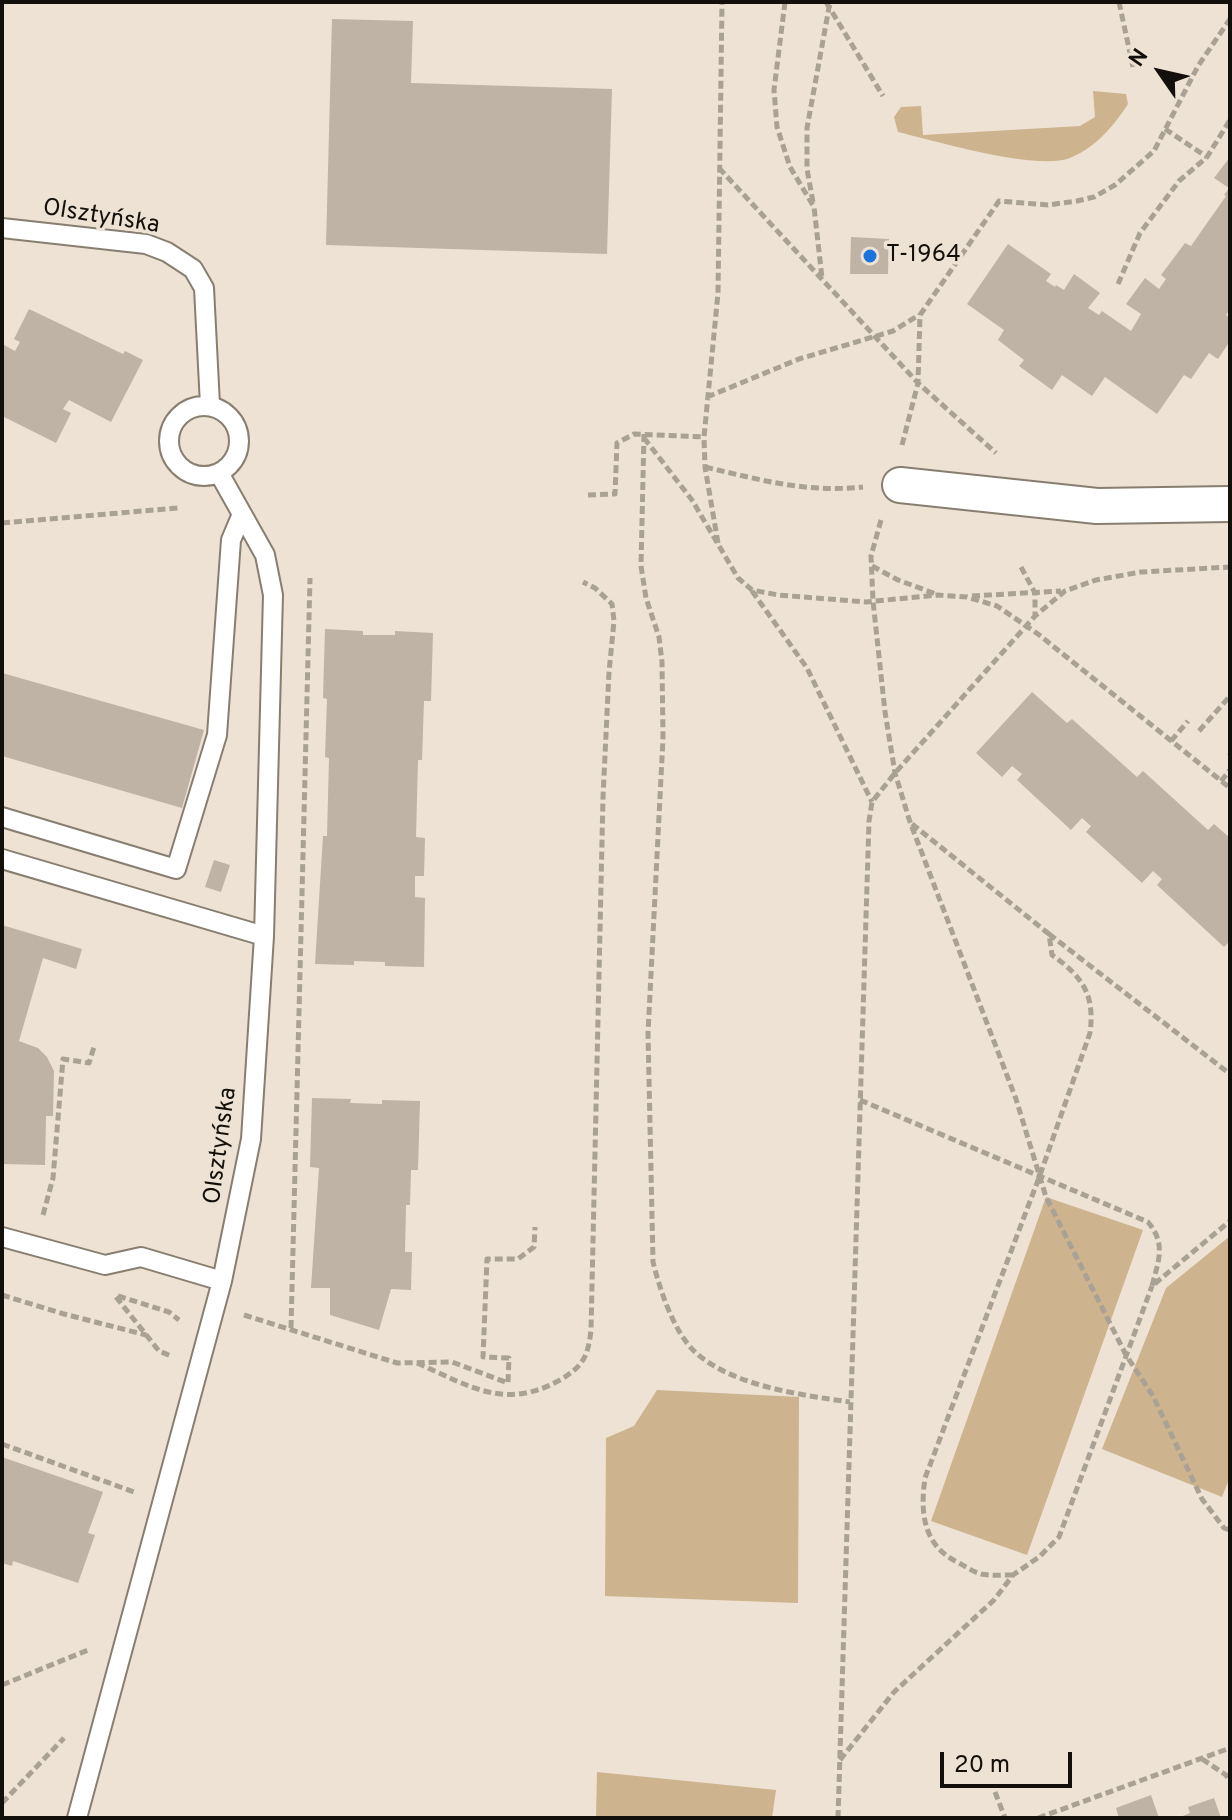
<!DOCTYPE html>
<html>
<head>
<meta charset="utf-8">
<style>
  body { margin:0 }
  #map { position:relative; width:1232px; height:1820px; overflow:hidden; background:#ede2d3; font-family:Overpass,sans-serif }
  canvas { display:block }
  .frame { position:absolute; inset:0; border:4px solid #130f0a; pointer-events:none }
  .north { position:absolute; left:1120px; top:32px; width:80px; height:80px; -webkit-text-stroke:6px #ede2d3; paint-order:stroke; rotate:304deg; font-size:22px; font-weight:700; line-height:32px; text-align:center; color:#130f0a }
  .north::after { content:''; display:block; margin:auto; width:28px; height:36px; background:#130f0a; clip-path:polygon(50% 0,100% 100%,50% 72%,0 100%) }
  .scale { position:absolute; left:940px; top:1752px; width:132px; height:36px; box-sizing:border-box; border:4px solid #130f0a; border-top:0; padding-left:10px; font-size:24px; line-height:28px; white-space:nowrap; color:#130f0a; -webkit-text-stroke:6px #ede2d3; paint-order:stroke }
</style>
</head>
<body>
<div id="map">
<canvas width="1232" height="1820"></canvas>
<div class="frame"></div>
<div class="north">N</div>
<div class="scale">20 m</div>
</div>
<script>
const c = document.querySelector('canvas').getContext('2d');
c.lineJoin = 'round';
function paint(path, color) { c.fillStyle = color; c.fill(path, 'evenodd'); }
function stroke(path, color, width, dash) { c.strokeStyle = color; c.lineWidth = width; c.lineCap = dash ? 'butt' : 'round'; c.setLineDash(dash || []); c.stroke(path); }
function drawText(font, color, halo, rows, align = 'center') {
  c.font = font + ' Overpass,sans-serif'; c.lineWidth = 7; c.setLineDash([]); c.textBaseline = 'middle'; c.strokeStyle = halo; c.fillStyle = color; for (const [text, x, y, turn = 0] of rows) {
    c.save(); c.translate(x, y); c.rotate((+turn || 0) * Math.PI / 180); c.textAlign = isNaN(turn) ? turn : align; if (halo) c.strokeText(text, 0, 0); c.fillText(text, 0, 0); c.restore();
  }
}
const green = new Path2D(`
  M 1093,91 L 1126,94 L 1128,104 C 1113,127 1096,147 1070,158 C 1036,171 936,141 898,132 L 894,117 L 901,107 L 921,106 L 923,135 L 1080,126 L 1095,117 Z
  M 1046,1197 L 1143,1230 L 1027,1555 L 931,1521 Z
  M 1230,1236 L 1230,1477 L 1222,1497 L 1102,1449 L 1166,1288 Z
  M 657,1390 L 799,1397 L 798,1603 L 605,1596 L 606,1438 L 634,1426 Z
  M 597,1772 L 776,1790 L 772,1818 L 596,1818 Z`);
const building = new Path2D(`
  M 332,19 L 413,21 L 411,83 L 612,89 L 607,254 L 326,245 Z
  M 1230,157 L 1230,309 L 1226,315 L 1230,318 L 1230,341 L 1218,359 L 1209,353 L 1191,379 L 1184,375 L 1157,414 L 1105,377 L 1092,396 L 1062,375 L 1052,390 L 1019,366 L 1024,360 L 998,340 L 1004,330 L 967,304 L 1008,244 L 1051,274 L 1046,281 L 1055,287 L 1056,285 L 1064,290 L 1074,274 L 1100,293 L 1088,308 L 1099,315 L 1102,311 L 1131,331 L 1141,314 L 1126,304 L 1145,278 L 1159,289 L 1166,279 L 1161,275 L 1185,243 L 1191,246 L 1226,196 L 1224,195 L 1229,188 L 1214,178 Z
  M 851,237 L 889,239 L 888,274 L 850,274 Z
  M 29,309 L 123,354 L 125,351 L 143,360 L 111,422 L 69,400 L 63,409 L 71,413 L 56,443 L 2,416 L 2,344 L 15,351 L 20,342 L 14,339 Z
  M 325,629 L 363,631 L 363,635 L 395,635 L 395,631 L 433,633 L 431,701 L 424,701 L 422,760 L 418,760 L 416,837 L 425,838 L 424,876 L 415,876 L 415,897 L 425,898 L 424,967 L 385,966 L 385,962 L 354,961 L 354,965 L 315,964 L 323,836 L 327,836 L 329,758 L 325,757 L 327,699 L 323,698 Z
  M 2,673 L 204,730 L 182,808 L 2,756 Z
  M 1032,692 L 1067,723 L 1072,719 L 1137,777 L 1143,771 L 1208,830 L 1214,824 L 1230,838 L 1230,941 L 1224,947 L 1157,885 L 1162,879 L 1153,871 L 1142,883 L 1086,832 L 1091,826 L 1082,818 L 1071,830 L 1017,780 L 1022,774 L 1012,766 L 1002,777 L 976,753 Z
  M 214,860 L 230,865 L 221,892 L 205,887 Z
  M 2,925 L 82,949 L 76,969 L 43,958 L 19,1041 L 38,1048 L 47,1057 L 54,1071 L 53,1116 L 46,1116 L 45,1165 L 2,1164 Z
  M 312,1098 L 351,1099 L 350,1103 L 382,1104 L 382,1100 L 420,1101 L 418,1170 L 411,1170 L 410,1205 L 406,1205 L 405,1252 L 412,1252 L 411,1290 L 391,1289 L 379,1330 L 330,1315 L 330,1288 L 311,1288 L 319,1168 L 310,1167 Z
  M 2,1457 L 103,1492 L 88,1533 L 95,1535 L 78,1583 L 13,1561 L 12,1566 L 2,1563 Z
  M 1151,1795 L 1159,1818 L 1119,1818 L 1116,1808 Z
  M 1214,1798 L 1221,1818 L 1178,1818 L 1190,1813 L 1188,1807 Z`);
const path = new Path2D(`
  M 785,2 L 774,90 L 777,127 L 790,167 L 814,207 L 822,278
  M 826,2 L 883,96
  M 1119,2 L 1133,67
  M 1165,129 L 1207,157
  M 719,168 L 918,383 L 996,453
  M 813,202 L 807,169 L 807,128 L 830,2
  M 1118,284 L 1140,233 L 1179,181 L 1207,157 L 1230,120
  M 707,397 L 799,359 L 893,331 L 919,315
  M 644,434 L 641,566 L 646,598 L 659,637 L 662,662 L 663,738 L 648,1033 L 653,1262 C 660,1290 673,1330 694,1351 C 731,1386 801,1395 850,1402
  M 644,438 L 692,500 L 738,578 L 752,590 L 778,595 L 866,602 L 938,595 L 967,597 L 997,606 L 1038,634 L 1230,788
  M 902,445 L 918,383 L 920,315 L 999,201 L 1048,205 L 1077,201 L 1094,197 L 1115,185 L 1154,151 L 1198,66 L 1230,19
  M 705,467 C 761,480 806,493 863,487
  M 588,495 L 615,494 L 617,443 L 634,434 L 704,437
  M 881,520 L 871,556 L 873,601 L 885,712 L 895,773 L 910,822 L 1016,1099 L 1046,1197 L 1126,1355 L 1153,1396 L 1202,1499 L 1224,1528 L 1230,1530
  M 2,523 L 178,508
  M 718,543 L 705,467 L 704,437 L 718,293 L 722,2
  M 872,566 L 898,580 L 936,594
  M 1021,567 L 1035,593 L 1035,615
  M 752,591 L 807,668 L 872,802
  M 972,596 L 1061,591
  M 1199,731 L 1230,696
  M 1171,741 L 1188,721
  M 1230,755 L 1230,754
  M 1221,781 L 1230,770
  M 912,824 L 1049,934 L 1052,955 C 1083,977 1095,995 1090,1033 L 1040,1175 L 925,1478 C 920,1513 923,1546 959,1563 C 966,1567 974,1572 981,1574 C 991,1576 1003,1575 1013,1575
  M 1049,934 L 1230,1074
  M 860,1100 L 1148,1222 C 1166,1244 1159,1259 1152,1286 L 1230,1221
  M 43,1215 L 53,1178 L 63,1059 L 89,1063 L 94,1047
  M 2,1295 L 64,1314 L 146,1335
  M 118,1296 L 169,1312 L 179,1320
  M 116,1297 L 159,1351 L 171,1356
  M 244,1315 L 397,1363 L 452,1362 L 508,1383 L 509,1358 L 483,1357 L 487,1259 L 518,1259 L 534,1247 L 535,1227
  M 291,1328 L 310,578
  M 417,1363 C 470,1386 504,1411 560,1380 C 583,1366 588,1357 591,1330 L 603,797 L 609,672 L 614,621 L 612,604 L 595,588 L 583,582
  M 2,1444 L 134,1492
  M 2,1685 L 88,1650
  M 1202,1759 L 1226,1775 L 1230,1781
  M 840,1760 L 894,1692 L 994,1600 L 1013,1575 L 1039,1557 L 1059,1537 L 1152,1286
  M 995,1792 L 1005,1818
  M 2,1803 L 64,1738
  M 838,1818 L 869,821 L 872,802 L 895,773 L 1035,616 L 1065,591 L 1096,580 L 1141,572 L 1230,567
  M 1038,1818 L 1230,1748`);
const lane = new Path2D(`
  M 2,228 L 146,244 L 167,252 L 193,269 L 204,288 L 210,405
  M169 441a35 35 0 1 1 70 0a35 35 0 1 1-70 0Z
  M 2,817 L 176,869 L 217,735 L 231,540 L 242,514
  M 2,859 L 264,936
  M 2,1237 L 105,1265 L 141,1257 L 222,1281
  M 77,1818 L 222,1281 L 251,1139 L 264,936 L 273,595 L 265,555 L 219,473`);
const street = new Path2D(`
  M 900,485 L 1097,506 L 1230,504`);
const markers = [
  [870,256,8,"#1b73dd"]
];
const streetNames = [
  ["Olsztyńska",101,218,9],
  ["Olsztyńska",222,1146,-82]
];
const poiNames = [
  ["T-1964",886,256]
];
paint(green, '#cdb38e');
paint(building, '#beb3a5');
stroke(lane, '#887e70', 22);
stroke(street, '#887e70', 38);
stroke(path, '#aaa195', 5, [8, 4]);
stroke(lane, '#fff', 18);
stroke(street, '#fff', 34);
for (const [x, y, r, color] of markers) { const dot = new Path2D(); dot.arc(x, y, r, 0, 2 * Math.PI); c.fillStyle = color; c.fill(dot); stroke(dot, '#ede2d3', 3); }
drawText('24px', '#130f0a', '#ede2d3', streetNames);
drawText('24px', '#130f0a', '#ede2d3', poiNames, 'left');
</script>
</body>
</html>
